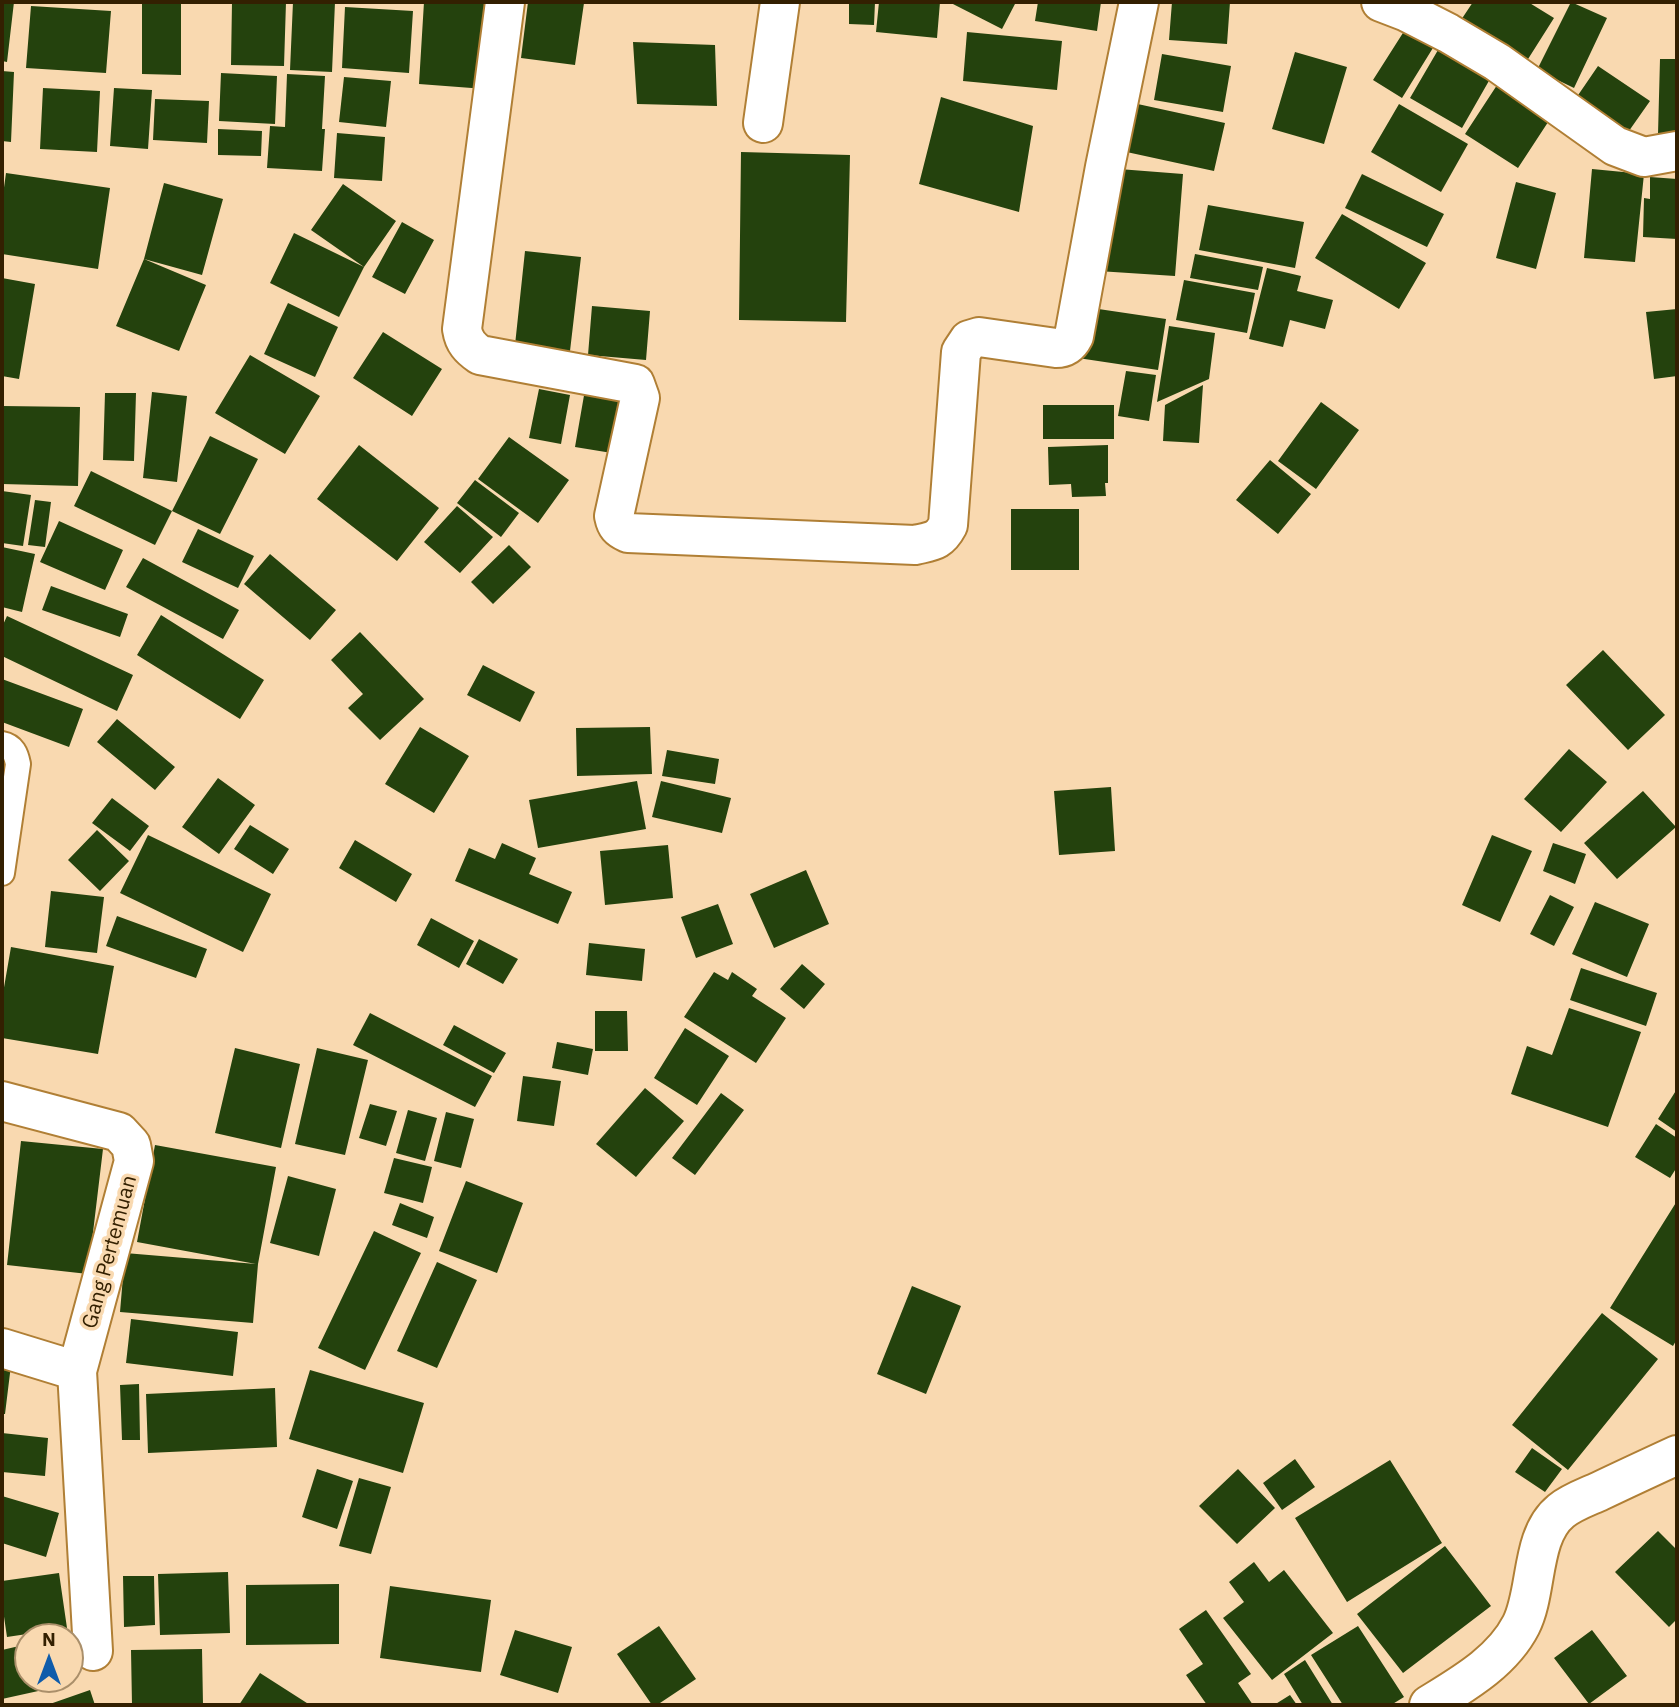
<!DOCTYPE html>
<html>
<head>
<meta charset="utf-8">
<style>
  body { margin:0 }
  #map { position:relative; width:1679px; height:1707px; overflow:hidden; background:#f9d9b0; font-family:"IBM Plex Sans",sans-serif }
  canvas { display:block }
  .frame { position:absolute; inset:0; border:4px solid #332001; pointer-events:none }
  .north { position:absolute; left:14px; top:1623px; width:70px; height:70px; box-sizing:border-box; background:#f9d9b0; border:2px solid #aa8f6a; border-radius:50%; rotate:0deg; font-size:19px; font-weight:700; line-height:28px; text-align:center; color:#332001 }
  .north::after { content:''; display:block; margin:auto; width:24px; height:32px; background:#0f5cab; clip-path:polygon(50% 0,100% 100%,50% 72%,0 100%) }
</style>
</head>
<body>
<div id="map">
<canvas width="1679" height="1707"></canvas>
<div class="frame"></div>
<div class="north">N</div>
</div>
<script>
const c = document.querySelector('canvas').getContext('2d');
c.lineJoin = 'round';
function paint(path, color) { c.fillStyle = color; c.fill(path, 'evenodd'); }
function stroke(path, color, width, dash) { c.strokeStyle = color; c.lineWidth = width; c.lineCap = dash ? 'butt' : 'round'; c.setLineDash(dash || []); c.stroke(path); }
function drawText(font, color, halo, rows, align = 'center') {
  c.font = font + ' "IBM Plex Sans",sans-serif'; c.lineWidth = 7; c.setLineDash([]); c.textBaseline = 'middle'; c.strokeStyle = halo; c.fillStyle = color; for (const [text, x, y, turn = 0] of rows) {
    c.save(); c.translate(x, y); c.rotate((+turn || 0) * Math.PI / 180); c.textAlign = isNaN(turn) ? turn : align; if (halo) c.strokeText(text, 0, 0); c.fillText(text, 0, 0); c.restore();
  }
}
const building = new Path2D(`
  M 2,2 L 14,2 L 7,62 L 2,61 Z
  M 142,2 L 181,2 L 181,75 L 142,74 Z
  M 232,2 L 286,2 L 284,66 L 231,65 Z
  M 293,2 L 335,2 L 332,72 L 290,70 Z
  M 424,2 L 490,2 L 485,89 L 419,84 Z
  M 528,2 L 572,2 L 584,3 L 575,65 L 521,58 Z
  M 849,2 L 875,2 L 874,25 L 849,24 Z
  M 879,2 L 940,2 L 937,38 L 876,32 Z
  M 949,2 L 1016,2 L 1002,29 Z
  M 1038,2 L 1101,2 L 1097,31 L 1035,21 Z
  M 1172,2 L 1230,2 L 1227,44 L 1169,40 Z
  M 1473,2 L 1528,2 L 1554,18 L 1523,67 L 1457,26 Z
  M 1571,2 L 1607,18 L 1574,88 L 1537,70 Z
  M 31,6 L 111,11 L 106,73 L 26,68 Z
  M 345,7 L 413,11 L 409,73 L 342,68 Z
  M 1408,25 L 1436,43 L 1402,98 L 1373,80 Z
  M 967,32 L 1062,41 L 1057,90 L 963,81 Z
  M 633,42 L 715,45 L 717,106 L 637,104 Z
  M 1438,50 L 1490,79 L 1462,128 L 1410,98 Z
  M 1295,52 L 1347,67 L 1324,144 L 1272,129 Z
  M 1162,54 L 1231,66 L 1223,112 L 1154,100 Z
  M 1660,59 L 1677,59 L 1677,134 L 1658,134 Z
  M 1598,66 L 1650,101 L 1624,138 L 1572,104 Z
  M 2,71 L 14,72 L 11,142 L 2,141 Z
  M 221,73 L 277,76 L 275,124 L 219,121 Z
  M 287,74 L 325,76 L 322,129 L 325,129 L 322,171 L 267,168 L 270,126 L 285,127 Z
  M 344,77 L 391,81 L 386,127 L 339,122 Z
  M 1501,79 L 1554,113 L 1518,168 L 1465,134 Z
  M 43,88 L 100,91 L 97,152 L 40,149 Z
  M 114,88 L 152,90 L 148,149 L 110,146 Z
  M 941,97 L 1033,126 L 1019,212 L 919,184 Z
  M 155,99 L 209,101 L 207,143 L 153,140 Z
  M 1133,103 L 1225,123 L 1214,171 L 1122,151 Z
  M 1399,104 L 1468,144 L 1441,192 L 1371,152 Z
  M 218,129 L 262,131 L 261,156 L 218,155 Z
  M 337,133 L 385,137 L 382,181 L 334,178 Z
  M 741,152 L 850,155 L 846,322 L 739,320 Z
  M 1106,168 L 1183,174 L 1175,276 L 1098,271 Z
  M 1592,169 L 1644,174 L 1635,262 L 1584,258 Z
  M 6,173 L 110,188 L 98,269 L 2,254 L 2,202 Z
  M 1362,174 L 1444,214 L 1427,247 L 1345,208 Z
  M 1650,177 L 1677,179 L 1677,239 L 1643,237 L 1644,198 L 1650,199 Z
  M 1516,182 L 1556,193 L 1536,269 L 1496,258 Z
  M 164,183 L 223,199 L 202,275 L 144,259 Z
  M 343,184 L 396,221 L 364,267 L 339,317 L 270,283 L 294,233 L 364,267 L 311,230 Z
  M 1208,205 L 1304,222 L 1295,268 L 1199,250 Z
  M 1342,214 L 1426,263 L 1399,309 L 1315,258 Z
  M 402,222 L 434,240 L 405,294 L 372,277 Z
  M 525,251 L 581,257 L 570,351 L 515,345 Z
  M 1195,254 L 1263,267 L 1258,290 L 1190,278 Z
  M 144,259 L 206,285 L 179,351 L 116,326 Z
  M 1267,268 L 1301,276 L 1297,291 L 1333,300 L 1325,329 L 1290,320 L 1283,347 L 1249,339 Z
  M 2,278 L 35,284 L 19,379 L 2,376 Z
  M 1184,280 L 1255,293 L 1247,333 L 1176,320 Z
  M 288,303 L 338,327 L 315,377 L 264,354 Z
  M 592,306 L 650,311 L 646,360 L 588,355 Z
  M 1085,307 L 1166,319 L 1158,370 L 1078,358 Z
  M 1677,309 L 1677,376 L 1654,379 L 1646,312 Z
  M 1169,326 L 1215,333 L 1209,379 L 1157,402 Z
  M 383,332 L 442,369 L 412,416 L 353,378 Z
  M 250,355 L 320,396 L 285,454 L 215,413 Z
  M 1126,371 L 1156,375 L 1149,421 L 1118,416 Z
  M 586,384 L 634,392 L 624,455 L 575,447 Z
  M 1203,385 L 1199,443 L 1163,441 L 1165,405 Z
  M 539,389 L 570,395 L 561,444 L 529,438 Z
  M 152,392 L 187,396 L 177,482 L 143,478 Z
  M 105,393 L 136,393 L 134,461 L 103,460 Z
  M 1321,402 L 1359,430 L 1316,489 L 1278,461 Z
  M 1043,405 L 1114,405 L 1114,439 L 1043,439 Z
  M 2,406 L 80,407 L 78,486 L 2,484 Z
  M 210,436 L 258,459 L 220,534 L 172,511 L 155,545 L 74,506 L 91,471 L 172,511 Z
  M 509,437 L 569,480 L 538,523 L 478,479 Z
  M 359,445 L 439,508 L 397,561 L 317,499 Z
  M 1108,445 L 1108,483 L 1105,483 L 1106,496 L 1072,497 L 1071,484 L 1049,485 L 1048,447 Z
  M 1270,460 L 1311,494 L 1278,534 L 1236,500 Z
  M 475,480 L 519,513 L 501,537 L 457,503 Z
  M 2,491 L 31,495 L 23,546 L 2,543 Z
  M 35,500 L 51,502 L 45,547 L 28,545 Z
  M 457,506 L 493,537 L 460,573 L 424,542 Z
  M 1011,509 L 1079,509 L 1079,570 L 1011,570 Z
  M 59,521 L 123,550 L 105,590 L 40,562 Z
  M 198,529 L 254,556 L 238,588 L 182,562 Z
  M 509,545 L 531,567 L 493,604 L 471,582 Z
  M 2,547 L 35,554 L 22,612 L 2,607 Z
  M 270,554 L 336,610 L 310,640 L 244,584 Z
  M 143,558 L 239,610 L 223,639 L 126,587 Z
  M 51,586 L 128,614 L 120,637 L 42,610 Z
  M 161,615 L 264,680 L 240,719 L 137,655 Z
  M 7,616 L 133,675 L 117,711 L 2,656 L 2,627 Z
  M 360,632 L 424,699 L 380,740 L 348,708 L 363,694 L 331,660 Z
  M 1603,650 L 1665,715 L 1628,750 L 1566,685 Z
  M 483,665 L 535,692 L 520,722 L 467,695 Z
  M 2,679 L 83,709 L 69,747 L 2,722 Z
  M 117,719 L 175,767 L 155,790 L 97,742 Z
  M 420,727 L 469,756 L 434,813 L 385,784 Z
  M 650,727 L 652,774 L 577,776 L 576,728 Z
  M 1569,749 L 1607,782 L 1561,832 L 1524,799 Z
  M 667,750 L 719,759 L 715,784 L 662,776 Z
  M 218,778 L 255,805 L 219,854 L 182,827 Z
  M 637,781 L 646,829 L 538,848 L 529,800 Z
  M 661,781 L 731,798 L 722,833 L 652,817 Z
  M 1111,787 L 1115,851 L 1059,855 L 1054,791 Z
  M 1643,791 L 1676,827 L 1617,879 L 1584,843 Z
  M 112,798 L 149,826 L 130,851 L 92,823 Z
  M 250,825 L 289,849 L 273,874 L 234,849 Z
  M 97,830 L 129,861 L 100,891 L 68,860 Z
  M 148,835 L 271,894 L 243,952 L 120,893 Z
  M 1492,835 L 1532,851 L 1500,922 L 1462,905 Z
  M 355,840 L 412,874 L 396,902 L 339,868 Z
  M 502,843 L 536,858 L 529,874 L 572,892 L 558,924 L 455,881 L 469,848 L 495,859 Z
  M 1553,843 L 1586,854 L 1575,884 L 1543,871 Z
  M 668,845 L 673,898 L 605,905 L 600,851 Z
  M 806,870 L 829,924 L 774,948 L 750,894 Z
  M 51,891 L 104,897 L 97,953 L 45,947 Z
  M 1550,895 L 1574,907 L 1554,946 L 1530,934 Z
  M 1595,902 L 1649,924 L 1627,977 L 1572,954 Z
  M 718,904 L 733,944 L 696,958 L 681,917 Z
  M 117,916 L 207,949 L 196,978 L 106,946 Z
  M 431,918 L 474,941 L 459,968 L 417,945 Z
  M 479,939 L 518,959 L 503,984 L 466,964 Z
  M 589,943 L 645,949 L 642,981 L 586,975 Z
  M 11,947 L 114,966 L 98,1054 L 2,1038 L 2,999 Z
  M 802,964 L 825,984 L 804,1009 L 780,989 Z
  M 1581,968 L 1657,993 L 1646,1026 L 1570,1000 Z
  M 714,972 L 728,980 L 732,972 L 757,989 L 752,996 L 786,1018 L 756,1063 L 684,1017 Z
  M 1569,1008 L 1641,1032 L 1608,1127 L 1511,1094 L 1527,1046 L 1552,1055 Z
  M 595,1011 L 627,1011 L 628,1051 L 595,1051 Z
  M 370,1013 L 492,1076 L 475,1107 L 353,1045 Z
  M 454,1025 L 506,1053 L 494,1073 L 443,1045 Z
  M 685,1028 L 729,1056 L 697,1105 L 654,1078 Z
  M 557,1042 L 593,1049 L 588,1075 L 552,1068 Z
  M 235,1048 L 300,1064 L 281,1148 L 215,1133 Z
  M 317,1048 L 368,1060 L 345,1155 L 295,1144 Z
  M 523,1076 L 561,1081 L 554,1126 L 517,1121 Z
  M 645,1088 L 684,1121 L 636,1177 L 596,1144 Z
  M 1677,1089 L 1677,1132 L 1658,1119 Z
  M 721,1093 L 744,1110 L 695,1175 L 672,1158 Z
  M 370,1104 L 397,1111 L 386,1146 L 359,1138 Z
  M 408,1110 L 437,1118 L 425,1161 L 396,1153 Z
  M 446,1112 L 474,1119 L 461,1168 L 434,1161 Z
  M 1656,1124 L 1677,1138 L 1677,1167 L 1670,1178 L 1635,1157 Z
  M 21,1141 L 103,1149 L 88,1274 L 7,1265 Z
  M 155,1145 L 276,1167 L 258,1264 L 253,1323 L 120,1312 L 125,1253 L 256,1264 L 137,1242 Z
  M 394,1158 L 432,1167 L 423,1203 L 384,1193 Z
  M 288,1176 L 336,1189 L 319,1256 L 270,1243 Z
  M 466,1181 L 523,1203 L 497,1273 L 439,1251 Z
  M 1677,1201 L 1677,1339 L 1673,1346 L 1610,1308 Z
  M 400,1203 L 434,1217 L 427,1238 L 392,1225 Z
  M 374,1231 L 421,1253 L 365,1370 L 318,1348 Z
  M 437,1262 L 477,1280 L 437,1368 L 397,1351 Z
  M 912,1286 L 961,1306 L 926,1394 L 877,1374 Z
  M 1602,1313 L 1658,1359 L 1568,1470 L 1512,1425 Z
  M 131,1319 L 238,1332 L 233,1376 L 126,1363 Z
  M 2,1364 L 11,1365 L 5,1414 L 2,1414 Z
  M 310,1370 L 424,1403 L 403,1473 L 289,1439 Z
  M 139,1384 L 140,1440 L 122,1440 L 120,1385 Z
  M 275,1388 L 277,1447 L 148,1453 L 146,1394 Z
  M 2,1433 L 48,1438 L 45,1476 L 2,1472 Z
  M 1532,1448 L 1562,1469 L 1545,1492 L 1515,1472 Z
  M 1295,1459 L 1315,1487 L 1282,1510 L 1263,1483 Z
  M 1390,1460 L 1442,1543 L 1347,1602 L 1295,1518 Z
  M 317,1469 L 353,1481 L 337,1529 L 302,1517 Z
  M 1238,1469 L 1275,1508 L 1237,1544 L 1199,1506 Z
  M 359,1478 L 391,1487 L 371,1554 L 339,1546 Z
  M 2,1496 L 59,1513 L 46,1557 L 2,1543 Z
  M 1658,1531 L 1677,1550 L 1677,1619 L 1669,1627 L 1615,1572 Z
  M 1445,1546 L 1491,1606 L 1403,1673 L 1357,1614 Z
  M 1254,1562 L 1269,1582 L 1284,1570 L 1333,1633 L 1272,1680 L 1223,1618 L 1244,1602 L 1229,1582 Z
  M 228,1572 L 230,1633 L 160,1635 L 158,1574 Z
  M 59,1573 L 67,1628 L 7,1637 L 2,1603 L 2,1581 Z
  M 123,1576 L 154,1576 L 155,1625 L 124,1627 Z
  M 339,1584 L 339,1644 L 246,1645 L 246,1585 Z
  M 390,1586 L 491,1600 L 481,1672 L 380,1658 Z
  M 1206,1610 L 1251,1674 L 1238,1683 L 1253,1705 L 1207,1705 L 1186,1675 L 1203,1664 L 1179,1629 Z
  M 659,1626 L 696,1679 L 657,1705 L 652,1705 L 617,1654 Z
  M 1358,1626 L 1404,1697 L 1391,1705 L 1343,1705 L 1311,1655 Z
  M 515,1630 L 572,1647 L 558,1693 L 500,1675 Z
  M 1592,1630 L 1627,1676 L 1589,1704 L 1554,1658 Z
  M 28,1644 L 28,1679 L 69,1679 L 70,1684 L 2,1699 L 2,1650 Z
  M 202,1649 L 203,1705 L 132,1705 L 131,1650 Z
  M 1305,1660 L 1333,1705 L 1303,1705 L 1284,1674 Z
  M 260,1673 L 310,1705 L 239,1705 Z
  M 90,1690 L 95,1705 L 47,1705 Z
  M 1290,1695 L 1297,1705 L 1274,1705 Z`);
const service = new Path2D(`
  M 2,744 C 13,746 16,754 18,764 L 2,873`);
const minor = new Path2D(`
  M 505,2 L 462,329 C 464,342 470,348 480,355 L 635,384 L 640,398 L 614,516 C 616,526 619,529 628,533 L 915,545 C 932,541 939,542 948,525 L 961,352 L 969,340 L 979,337 L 1056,348 C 1066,348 1070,344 1074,336 L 1105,167 L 1139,2
  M 1381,2 L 1407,12 L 1448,33 L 1497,62 L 1615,146 L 1644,157 L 1677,151
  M 763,123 L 780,2
  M 2,1101 L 119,1132 L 131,1145 L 134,1161 L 77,1371 L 93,1651
  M 2,1348 L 77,1371
  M 1429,1705 C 1463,1684 1502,1662 1521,1625 C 1538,1592 1530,1536 1561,1511 C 1572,1502 1587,1497 1600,1491 C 1625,1479 1651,1467 1677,1455`);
const streetNames = [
  ["Gang Pertemuan",110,1252,-75]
];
paint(building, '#24420d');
stroke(service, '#b07f35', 28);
stroke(minor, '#b07f35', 42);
stroke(service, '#fff', 24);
stroke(minor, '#fff', 38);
drawText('21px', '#332001', '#f9d9b0', streetNames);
</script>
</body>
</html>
